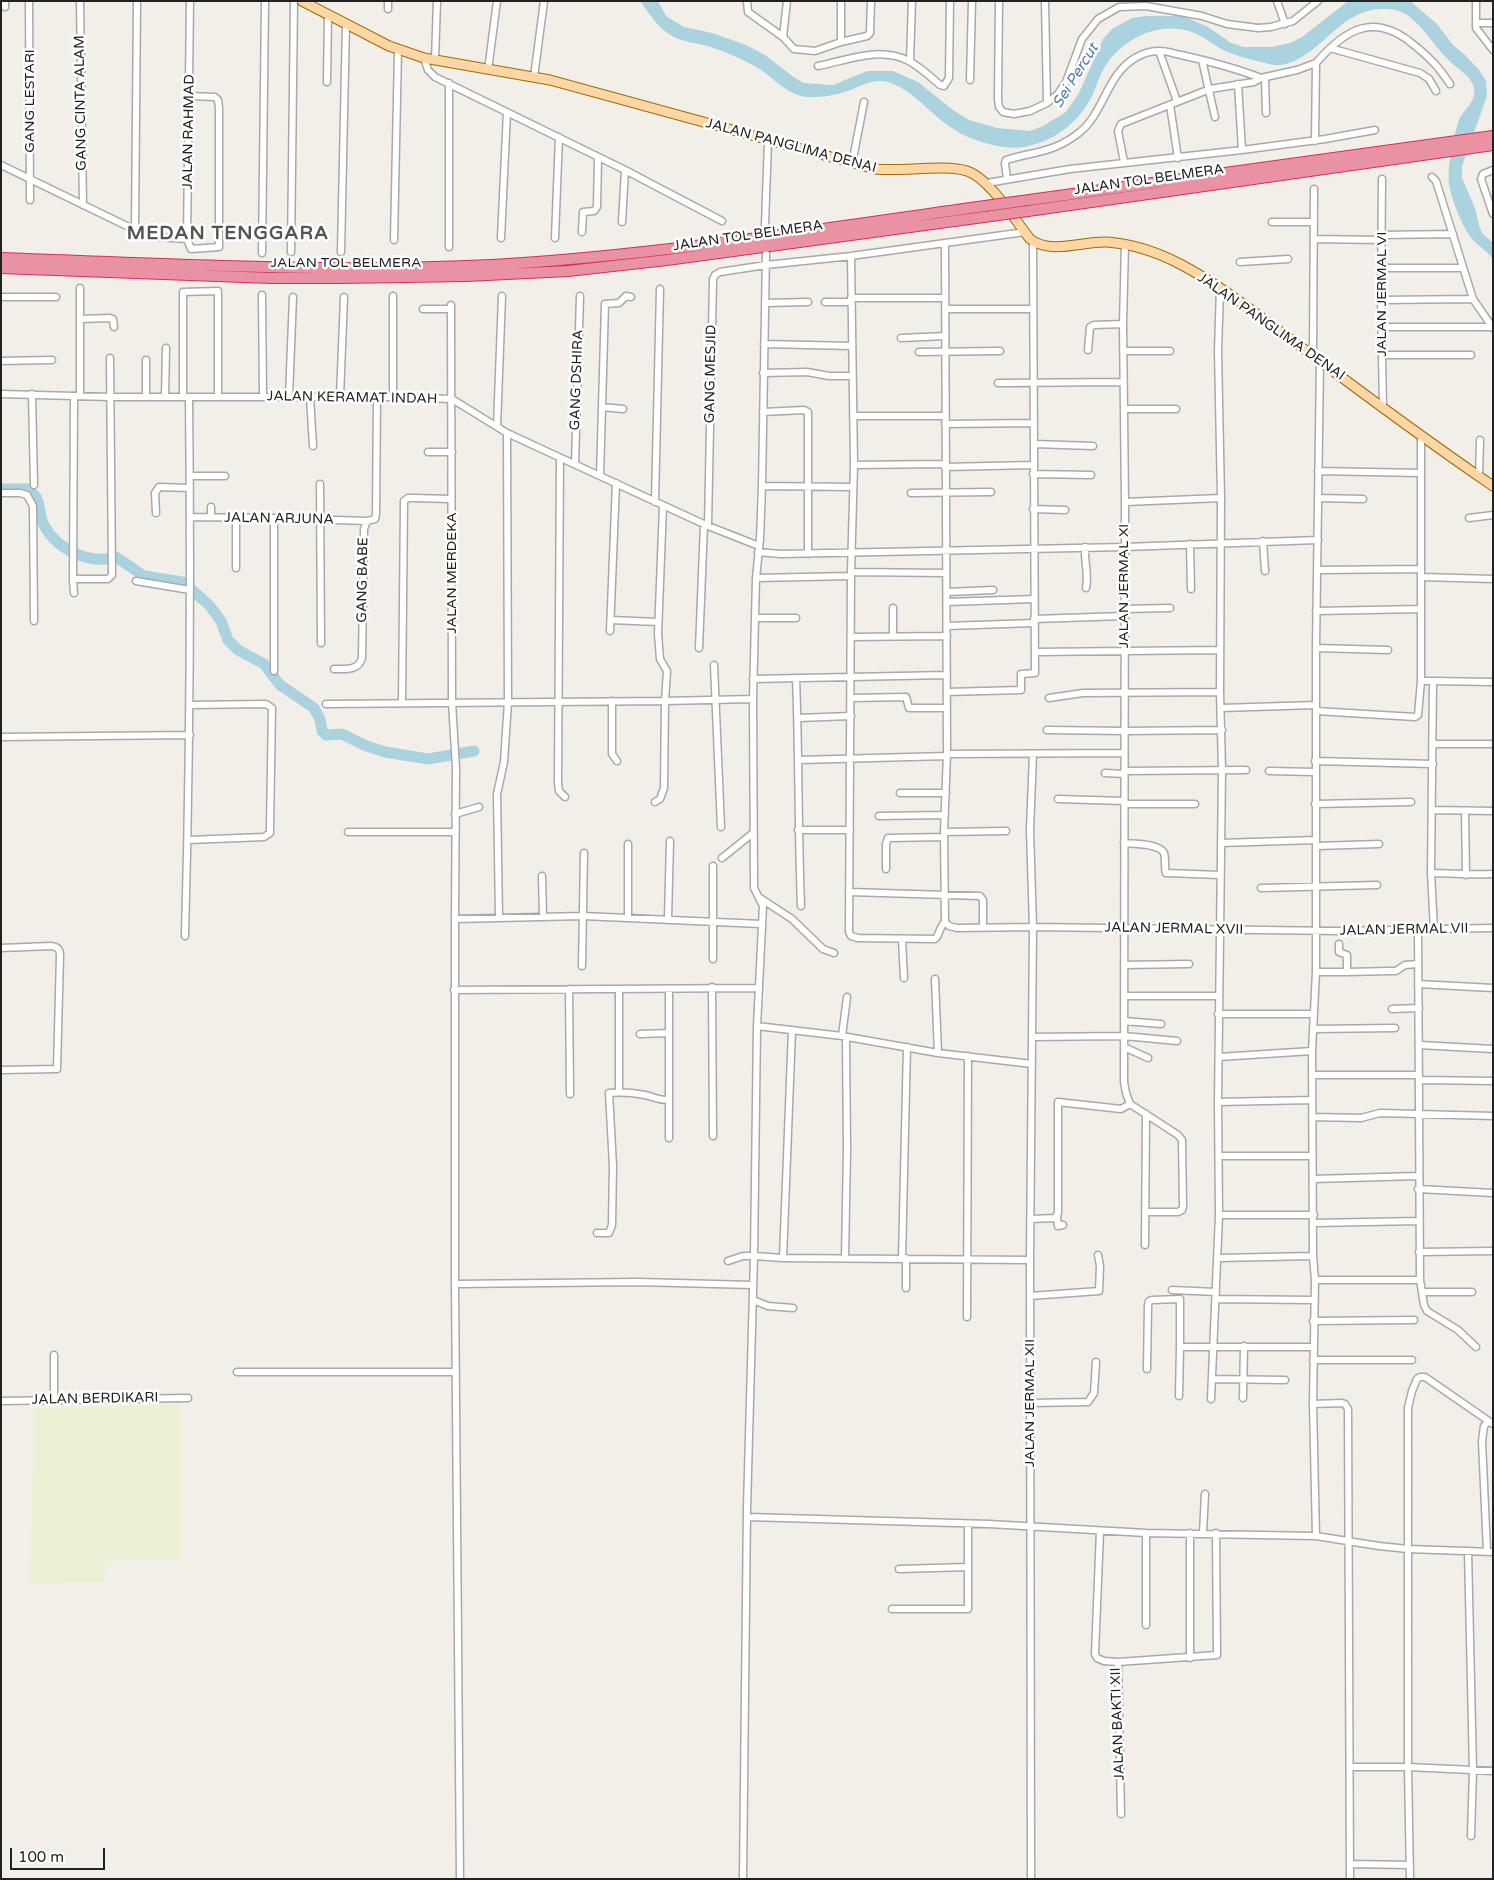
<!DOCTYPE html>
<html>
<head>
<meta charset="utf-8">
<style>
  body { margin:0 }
  #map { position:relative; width:1494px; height:1880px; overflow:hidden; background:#f2efe9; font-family:"Varela Round",sans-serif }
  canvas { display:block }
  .frame { position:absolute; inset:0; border:2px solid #222; pointer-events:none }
  .scale { position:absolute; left:10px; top:1848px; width:95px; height:22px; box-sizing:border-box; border:2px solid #222; border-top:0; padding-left:6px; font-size:15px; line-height:18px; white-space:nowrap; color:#222; -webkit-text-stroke:4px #fff; paint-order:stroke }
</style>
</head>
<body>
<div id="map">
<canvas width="1494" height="1880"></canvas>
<div class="frame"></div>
<div class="scale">100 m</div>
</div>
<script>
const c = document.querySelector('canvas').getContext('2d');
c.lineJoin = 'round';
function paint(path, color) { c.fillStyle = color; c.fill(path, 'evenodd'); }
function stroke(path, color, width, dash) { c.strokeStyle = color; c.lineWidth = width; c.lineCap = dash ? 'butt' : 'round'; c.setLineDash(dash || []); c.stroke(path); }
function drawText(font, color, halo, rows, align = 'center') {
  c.font = font + ' "Varela Round",sans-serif'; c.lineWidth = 5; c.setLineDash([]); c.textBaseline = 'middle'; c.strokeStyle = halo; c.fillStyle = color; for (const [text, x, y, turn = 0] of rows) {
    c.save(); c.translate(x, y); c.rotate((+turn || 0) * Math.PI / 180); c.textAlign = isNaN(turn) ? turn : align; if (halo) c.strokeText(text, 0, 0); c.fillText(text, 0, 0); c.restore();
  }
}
const farmland = new Path2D(`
  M 180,1404 L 180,1559 L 106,1561 L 104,1581 L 30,1582 L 34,1408 Z`);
const water = new Path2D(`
  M 640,1 L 658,1 L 666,16 L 672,20 L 684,27 L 712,33 L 746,45 L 765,55 L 792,76 L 803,83 L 833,85 L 867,71 L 893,71 L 918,82 L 953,110 L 969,120 L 997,128 L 1030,131 L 1043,126 L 1066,112 L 1079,93 L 1103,39 L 1112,29 L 1132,18 L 1146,16 L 1183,16 L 1208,27 L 1231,43 L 1244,47 L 1271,47 L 1290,43 L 1302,37 L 1348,1 L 1410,1 L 1437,24 L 1453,45 L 1465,55 L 1479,70 L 1486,81 L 1487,96 L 1462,166 L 1462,178 L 1475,208 L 1479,225 L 1482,233 L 1493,243 L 1493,260 C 1488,251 1479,247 1472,239 C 1463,228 1451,199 1449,184 C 1447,166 1453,137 1459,120 C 1463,110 1473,105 1474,94 C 1475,90 1474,86 1472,83 C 1468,75 1461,71 1455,66 C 1437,51 1428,32 1411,18 C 1393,2 1362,9 1344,23 C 1325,37 1305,62 1280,65 C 1273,66 1264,62 1257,61 C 1245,58 1234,55 1223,50 C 1212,44 1203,36 1192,32 C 1166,23 1139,32 1120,49 C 1105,62 1102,72 1095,89 C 1083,120 1056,141 1024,147 C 1012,149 1001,147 989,144 C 973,140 959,134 946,124 C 927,110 911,89 888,82 C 874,78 861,86 848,91 C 836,95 820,98 807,97 C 785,95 770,73 751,64 C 737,57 721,50 707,46 C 696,43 682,42 672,36 C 658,28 650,15 640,1 Z`);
const river = new Path2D(`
  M 1,489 L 28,489 C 30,491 34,494 36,497 C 41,505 39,518 45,527 C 58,550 91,565 116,557 L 144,576 L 183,582 L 209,605 L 221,621 L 228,640 L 238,650 L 264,664 L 280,685 L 314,708 L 320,719 L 322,731 L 326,735 L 342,734 L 364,745 L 385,752 L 428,759 L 474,751`);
const minor = new Path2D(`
  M 5,1 L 5,7
  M 29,1 L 30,200
  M 80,1 L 83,205
  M 747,1 L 748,12 L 783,37 L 794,49 L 815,51 L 841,42 L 867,36 L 870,33 L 871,1
  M 999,1 L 998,99 L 999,107 L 1003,112 L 1014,114 L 1030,111 L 1047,103 L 1058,94 L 1066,82 L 1082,39 L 1098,19 L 1119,7 L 1146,6 L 1202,16 L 1227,24 L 1258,28 L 1271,27 L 1293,21 L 1318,1
  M 1045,1 L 1047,103
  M 1277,1 L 1285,24
  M 1476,1 L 1476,28 L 1493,50
  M 388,9 L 388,1
  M 1476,23 L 1493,23
  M 783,37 L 787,1
  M 841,42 L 841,1
  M 1330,48 L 1420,73 L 1429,79 L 1436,91
  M 1159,51 L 1177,101
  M 424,58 L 428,70 L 435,77 L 625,170 L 722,221
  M 435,60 L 437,1
  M 1202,60 L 1215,117
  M 910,61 L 912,1
  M 818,66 C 849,60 879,46 909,61 C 920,67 931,77 940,85 L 944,86 L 949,78 L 950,1
  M 488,70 L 497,1
  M 534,77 L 544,1
  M 1265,78 L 1266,113
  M 970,80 L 972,1
  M 327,82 L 328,15
  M 449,83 L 449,247
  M 1238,84 L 1242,150
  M 190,96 L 215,97 L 218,100 L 219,108 L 219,247 L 191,249 L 187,239 L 190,1
  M 1170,105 L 1178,158
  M 1315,141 L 1316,63 C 1346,28 1375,12 1414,45 C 1430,58 1438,66 1450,84
  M 1124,162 L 1118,131 L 1121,124 L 1210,89 L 1254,82 L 1261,78 L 1297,70 L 1316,63
  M 852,164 L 864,102
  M 1,165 L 135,230 L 158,237 L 187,239
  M 1493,170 L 1483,174 L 1481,179 L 1493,214
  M 1432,177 L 1436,181 L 1473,299 L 1493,328
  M 1007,179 L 1005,163 L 1006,160 C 1036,151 1054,153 1080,132 C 1098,117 1104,93 1117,75 C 1126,62 1142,51 1158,51 C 1165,50 1174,54 1181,55 C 1208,61 1235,68 1261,78
  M 1382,179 L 1381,300 L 1383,408
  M 987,183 L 1070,169 L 1242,150 L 1325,139 L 1375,130
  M 622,222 L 625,170
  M 1272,222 L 1314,222
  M 765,225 L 768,141
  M 135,230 L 137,1
  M 582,232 L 583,212 L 594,211 L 597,207 L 598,158
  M 1382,235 L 1453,234
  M 501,238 L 507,112
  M 555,238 L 559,137
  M 1314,239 L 1382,240
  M 394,240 L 398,50
  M 945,244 L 947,754 L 944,832 L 945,922 L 949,926 L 957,928 L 1033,927 L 1338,931 L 1493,928
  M 1125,244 L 1123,324 L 1125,502 L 1124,1082 L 1126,1093 L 1130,1104 L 1178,1135 L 1182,1140 L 1183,1206 L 1182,1210 L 1178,1212 L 1146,1212
  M 291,252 L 294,1
  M 341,252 L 346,24
  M 262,253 L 265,1
  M 766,254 L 762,486 L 760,539 L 756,578 L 753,699 L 754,888 L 763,906 L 757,1026 L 842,1036 L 938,1053 L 1032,1064
  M 851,256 L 854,465 L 851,572 L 849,932 L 851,936 L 858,938 L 935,939 C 940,935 938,929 945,922
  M 1240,262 L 1288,259
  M 1381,268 L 1463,268
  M 80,288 L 80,396
  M 262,295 L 263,397
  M 1,297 L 56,297
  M 851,298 L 945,298
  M 1381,300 L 1473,299
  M 825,302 L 851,302
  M 765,303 L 808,302
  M 451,305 L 452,702 L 456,768 L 455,919 L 583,916 L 761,924
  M 423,309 L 450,309
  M 945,309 L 1032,309
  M 80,319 L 110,318 L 113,319 L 114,327
  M 1381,327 L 1491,327
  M 901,338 L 945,336
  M 764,344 L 852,346
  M 1088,350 L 1090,327 L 1094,325 L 1123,324
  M 1123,351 L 1170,351
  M 919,352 L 1000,351
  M 1382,355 L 1471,355
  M 1313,356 L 1314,189
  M 1,361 L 52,360
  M 763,373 L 807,372 L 829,376 L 852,376
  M 998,383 L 1123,382
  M 1,394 L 110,397 L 393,397 L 452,399 L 507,433 L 708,526 L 759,546
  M 32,394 L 34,485
  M 289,396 L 293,297
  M 146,397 L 146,360
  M 165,397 L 166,348
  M 183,397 L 183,292 L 218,291
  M 218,397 L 218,294
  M 310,397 L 313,446
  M 340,397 L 344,297
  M 393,397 L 393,296
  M 602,407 L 623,409
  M 1124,409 L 1176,409
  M 763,412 L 804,410 L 808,412 L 808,554
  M 853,416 L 945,416
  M 945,424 L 1033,423
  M 497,426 L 502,296
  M 1421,437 L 1421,681 L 1433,681 L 1431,873 L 1434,929
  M 1034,444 L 1093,446
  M 428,452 L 452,452
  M 560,458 L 558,783 L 559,791 L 565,797
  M 575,464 L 580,296
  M 854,465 L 945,464
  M 945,467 L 1033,465
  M 1318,471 L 1421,473
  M 1033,474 L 1091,475
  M 190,476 L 225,476
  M 600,476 L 605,304 L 619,303 L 626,296 L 631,297
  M 1479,477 L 1480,440
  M 320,484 L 321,643
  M 762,486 L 853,487
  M 1,493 L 20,493 L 27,495 L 33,506 L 34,621
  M 911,493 L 991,492
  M 1318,498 L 1363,499
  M 655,502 L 660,289
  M 1125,502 L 1221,498
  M 663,506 L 658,634 L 660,659 L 667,671 L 665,701 L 753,699
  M 211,507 L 211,517
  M 1033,509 L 1065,510
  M 156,513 L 155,493 L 159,487 L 190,488
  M 191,517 L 274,518 L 367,521
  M 274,518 L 274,671
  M 1469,518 L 1493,515
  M 708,526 L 713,279 L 715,275 L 720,272 L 766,265 L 851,256 L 1025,232
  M 1263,541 L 1265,571
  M 1190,544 L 1191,589
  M 1085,547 C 1084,561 1089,575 1086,588
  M 758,552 L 780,554 L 1125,547 L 1318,540
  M 236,568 L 236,517
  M 1317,570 L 1421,569
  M 851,572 L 946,573
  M 1422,577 L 1493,579
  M 756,578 L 851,576
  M 73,581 L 74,396
  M 136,581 L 190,590
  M 947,592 L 993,590
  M 74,593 L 73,581 L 74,579 L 108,579 L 112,575 L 110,358
  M 947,602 L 1034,599
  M 893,608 L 893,636
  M 1124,609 L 1170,608
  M 1316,611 L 1421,609
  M 756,618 L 796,618
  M 1034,619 L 1124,616
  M 611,620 L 658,622
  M 947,626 L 1034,623
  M 610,631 L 616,483
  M 851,637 L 947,636
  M 699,648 L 704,525
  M 1316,648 L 1388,650
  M 1035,652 L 1220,650
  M 714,665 L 721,827
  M 334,669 C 346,669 358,671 362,658 L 364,529 L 367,521 L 375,519 L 376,514 L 377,397
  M 796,678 C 799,754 798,830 801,906
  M 753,679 L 947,675
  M 1433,681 L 1493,682
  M 947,692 L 1021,690 L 1021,674 L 1035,673 L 1033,241
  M 851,698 L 906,697 L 909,708 L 947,708
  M 1049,698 L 1083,693 L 1220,692
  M 612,701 L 612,754 L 617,761
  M 402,703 L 404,501 L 408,498 L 413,498 L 451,499
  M 326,704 L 665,701 L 664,788 L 660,799 L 655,802
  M 1221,708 L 1316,705
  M 1316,711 L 1415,717 L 1418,715 L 1421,681
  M 798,718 L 851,716
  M 1047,730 L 1125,731 L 1222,730
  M 1,737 L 190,735
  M 1433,744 L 1493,744
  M 947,754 L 1124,753
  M 799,760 L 947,756
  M 1315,761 L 1433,764
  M 1124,771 L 1246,770
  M 1269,771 L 1315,772
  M 1105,773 L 1124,774
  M 900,793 L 946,793
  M 1058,799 L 1124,801
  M 1124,804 L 1195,804
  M 1315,804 L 1411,802
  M 1433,810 L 1493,811
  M 1465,811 L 1466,875
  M 455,814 L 479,807
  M 879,816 L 945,815
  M 798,830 L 850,830
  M 348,832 L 454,832
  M 944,832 L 1006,831
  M 188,840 L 264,837 L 270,833 L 270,827 L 272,708 L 266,704 L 190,705
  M 1124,843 C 1134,844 1159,843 1164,853 C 1166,859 1164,867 1166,873 L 1220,875
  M 1221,843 L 1316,840
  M 628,844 L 628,917
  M 1317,846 L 1379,844
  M 722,858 L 753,833
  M 713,866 L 713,959
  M 886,869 L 886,844 L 888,838 L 944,837
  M 1431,873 C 1452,873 1472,875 1493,874
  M 542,876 L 543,916
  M 1261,888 L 1377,885
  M 849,892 L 980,896 L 983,900 L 983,927
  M 760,898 L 792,919 L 823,949 L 834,953
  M 499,917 L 497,794 L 504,762 L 508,702 L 507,433
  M 455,919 L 455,1284 L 460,1879
  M 668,919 L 670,841
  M 1418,929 L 1420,1280 L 1424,1305 L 1427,1311 L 1458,1330 L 1476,1347
  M 185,936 C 190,756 191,577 189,397
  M 902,939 L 904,978
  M 1339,944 L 1339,952 L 1347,955 L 1347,972 L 1390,971 L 1396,971 L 1405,965 L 1418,964
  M 1,948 L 51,946 C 58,947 60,949 60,956 L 57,1069 L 1,1070
  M 1124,965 L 1189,964
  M 582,966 L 584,853
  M 1316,972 L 1347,972
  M 935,979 L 938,1053
  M 1418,984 L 1493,988
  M 712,987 L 713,1136
  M 569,989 L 570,1094
  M 669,989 L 669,1138
  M 454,990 L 759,988
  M 1124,996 L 1219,996
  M 1392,1009 L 1419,1008
  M 1218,1014 L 1314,1014
  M 1124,1021 L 1161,1024
  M 757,1026 L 754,1256 L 783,1258 L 1030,1260
  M 1313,1029 L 1395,1028
  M 640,1034 L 669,1033
  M 842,1036 L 847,997
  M 1032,1037 L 1124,1036 L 1177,1041
  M 1419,1045 L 1493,1049
  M 1124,1047 L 1148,1058
  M 1219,1057 L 1312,1051
  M 1313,1075 L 1419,1075
  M 1419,1080 L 1493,1081
  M 619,1092 L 619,989
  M 1218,1102 L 1312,1100
  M 1312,1117 L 1361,1118 L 1380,1113 L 1493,1116
  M 1219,1156 L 1312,1156
  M 1313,1179 L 1418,1176
  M 1418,1189 L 1493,1193
  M 1219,1215 L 1314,1215
  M 1057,1216 L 1058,1226 L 1063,1225
  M 1030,1219 L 1055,1218 L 1058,1213 L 1058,1102 L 1121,1109 L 1130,1104
  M 1314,1223 L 1419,1221
  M 597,1233 L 609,1233 L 612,1225 L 613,1166 L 609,1093 C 621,1092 634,1093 645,1095 C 655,1097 656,1100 668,1100
  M 1145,1245 L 1146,1114
  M 1419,1252 L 1493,1251
  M 783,1258 L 792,1030
  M 845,1258 L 847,1150 L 846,1037
  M 902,1258 L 907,1047
  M 906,1258 L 906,1288
  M 1219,1258 L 1313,1256
  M 728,1261 L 743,1256 L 754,1256 L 747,1508 L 743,1879
  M 1315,1280 L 1420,1280
  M 455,1284 L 638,1282 L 753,1285
  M 1172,1290 L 1216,1292
  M 1422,1292 L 1472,1292
  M 1030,1296 L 1099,1291 L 1100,1266 L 1098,1255
  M 1217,1299 L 1314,1300
  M 753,1300 L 768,1306 L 793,1308
  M 967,1317 L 968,1056
  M 1313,1321 L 1414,1320
  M 54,1355 L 54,1401
  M 1313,1360 L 1412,1360
  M 1147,1369 L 1148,1305 L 1149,1301 L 1152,1300 L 1180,1299 L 1180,1347 L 1313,1347
  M 237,1372 L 456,1372
  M 1212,1379 L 1285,1380
  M 1179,1396 L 1180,1347
  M 1243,1398 L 1244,1346
  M 1211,1399 L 1219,1215 L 1218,1102 L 1222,770 L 1220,692 L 1221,498 L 1218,351 L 1220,289
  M 1,1401 L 188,1398
  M 1030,1403 L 1088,1402 L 1094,1393 L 1096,1362
  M 1313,1404 L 1342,1403 L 1345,1404 L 1348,1409 L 1350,1879
  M 748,1517 L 989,1524 L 1146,1533 L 1316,1536 L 1379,1546 L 1408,1549 L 1493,1552
  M 1100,1531 L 1095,1654 L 1097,1658 L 1104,1661 L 1118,1662 L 1121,1814
  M 1203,1533 L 1205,1494
  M 1316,1536 L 1313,1404 L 1315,1280 L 1313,1256 L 1312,1051 L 1316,972 L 1316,648 L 1320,361
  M 1468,1551 L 1473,1770 L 1471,1836
  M 1487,1551 L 1482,1441 L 1484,1426 L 1488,1422
  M 899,1569 L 968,1567
  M 892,1609 L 968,1609 L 968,1524
  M 1146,1625 L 1146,1533
  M 1190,1658 L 1190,1533
  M 1118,1662 L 1217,1655 L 1216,1533
  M 1350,1767 L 1408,1767 L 1493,1771
  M 1350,1864 L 1410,1865
  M 1031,1879 L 1030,1260 L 1033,927 L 1030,830 L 1033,754
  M 1410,1879 L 1408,1767 L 1408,1408 L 1412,1391 L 1417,1379 L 1420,1377 L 1425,1377 L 1493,1424`);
const major = new Path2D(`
  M 302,1 L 389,46 L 424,58 L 550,80 L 875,169 C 901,172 944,164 967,171 C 989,178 1015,220 1030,239 C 1051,255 1083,241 1107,242 C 1133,244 1157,252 1180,264 C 1226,288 1266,322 1308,352 C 1369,398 1430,443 1493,486`);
const highway = new Path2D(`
  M 1022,201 L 1493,136
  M 1028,211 L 1493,145
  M 1,258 C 165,264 329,273 492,265 C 658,255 821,229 985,206
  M 1,268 L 271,278 L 341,278 L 467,276 L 568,271 L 667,260 L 991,216`);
const highwayBridge = new Path2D(`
  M 985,206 L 1022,201
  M 991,216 L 1028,211`);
const streetNames = [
  ["GANG LESTARI",30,101,-90],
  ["GANG CINTA ALAM",81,103,-91],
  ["JALAN RAHMAD",189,132,-89],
  ["JALAN PANGLIMA DENAI",791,146,15],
  ["JALAN TOL BELMERA",1149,180,-8],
  ["JALAN TOL BELMERA",748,236,-8],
  ["JALAN TOL BELMERA",346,263],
  ["JALAN JERMAL VI",1382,294,-90],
  ["JALAN PANGLIMA DENAI",1271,327,35],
  ["GANG MESJID",711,374,-89],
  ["GANG DSHIRA",577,380,-88],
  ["JALAN KERAMAT INDAH",352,398,1],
  ["JALAN ARJUNA",279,519,1],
  ["JALAN MERDEKA",452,573,-90],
  ["GANG BABE",363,580,-89],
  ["JALAN JERMAL XI",1124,586,-90],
  ["JALAN JERMAL XVII",1174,929,1],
  ["JALAN JERMAL VII",1404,930,-1],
  ["JALAN BERDIKARI",95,1399,-1],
  ["JALAN JERMAL XII",1030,1403,-90],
  ["JALAN BAKTI XII",1118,1724,-92]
];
const waterNames = [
  ["Sei Percut",1076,76,-58]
];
const districtNames = [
  ["MEDAN TENGGARA",228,234]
];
paint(farmland, '#eef0d5');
paint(water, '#aad3df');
stroke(river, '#aad3df', 11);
stroke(minor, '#a9a9a9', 9);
stroke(major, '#a06b00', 11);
stroke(highway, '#dc2a67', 12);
stroke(minor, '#fff', 6);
stroke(major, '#fcd6a4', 9);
stroke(highway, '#e892a2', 10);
stroke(highwayBridge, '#dc2a67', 12, []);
stroke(highwayBridge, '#e892a2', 10);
drawText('14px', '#222', '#fff', streetNames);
drawText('italic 15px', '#4a7aab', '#fff', waterNames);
c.letterSpacing = '1px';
drawText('bold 19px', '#555', '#fff', districtNames);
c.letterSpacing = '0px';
</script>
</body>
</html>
